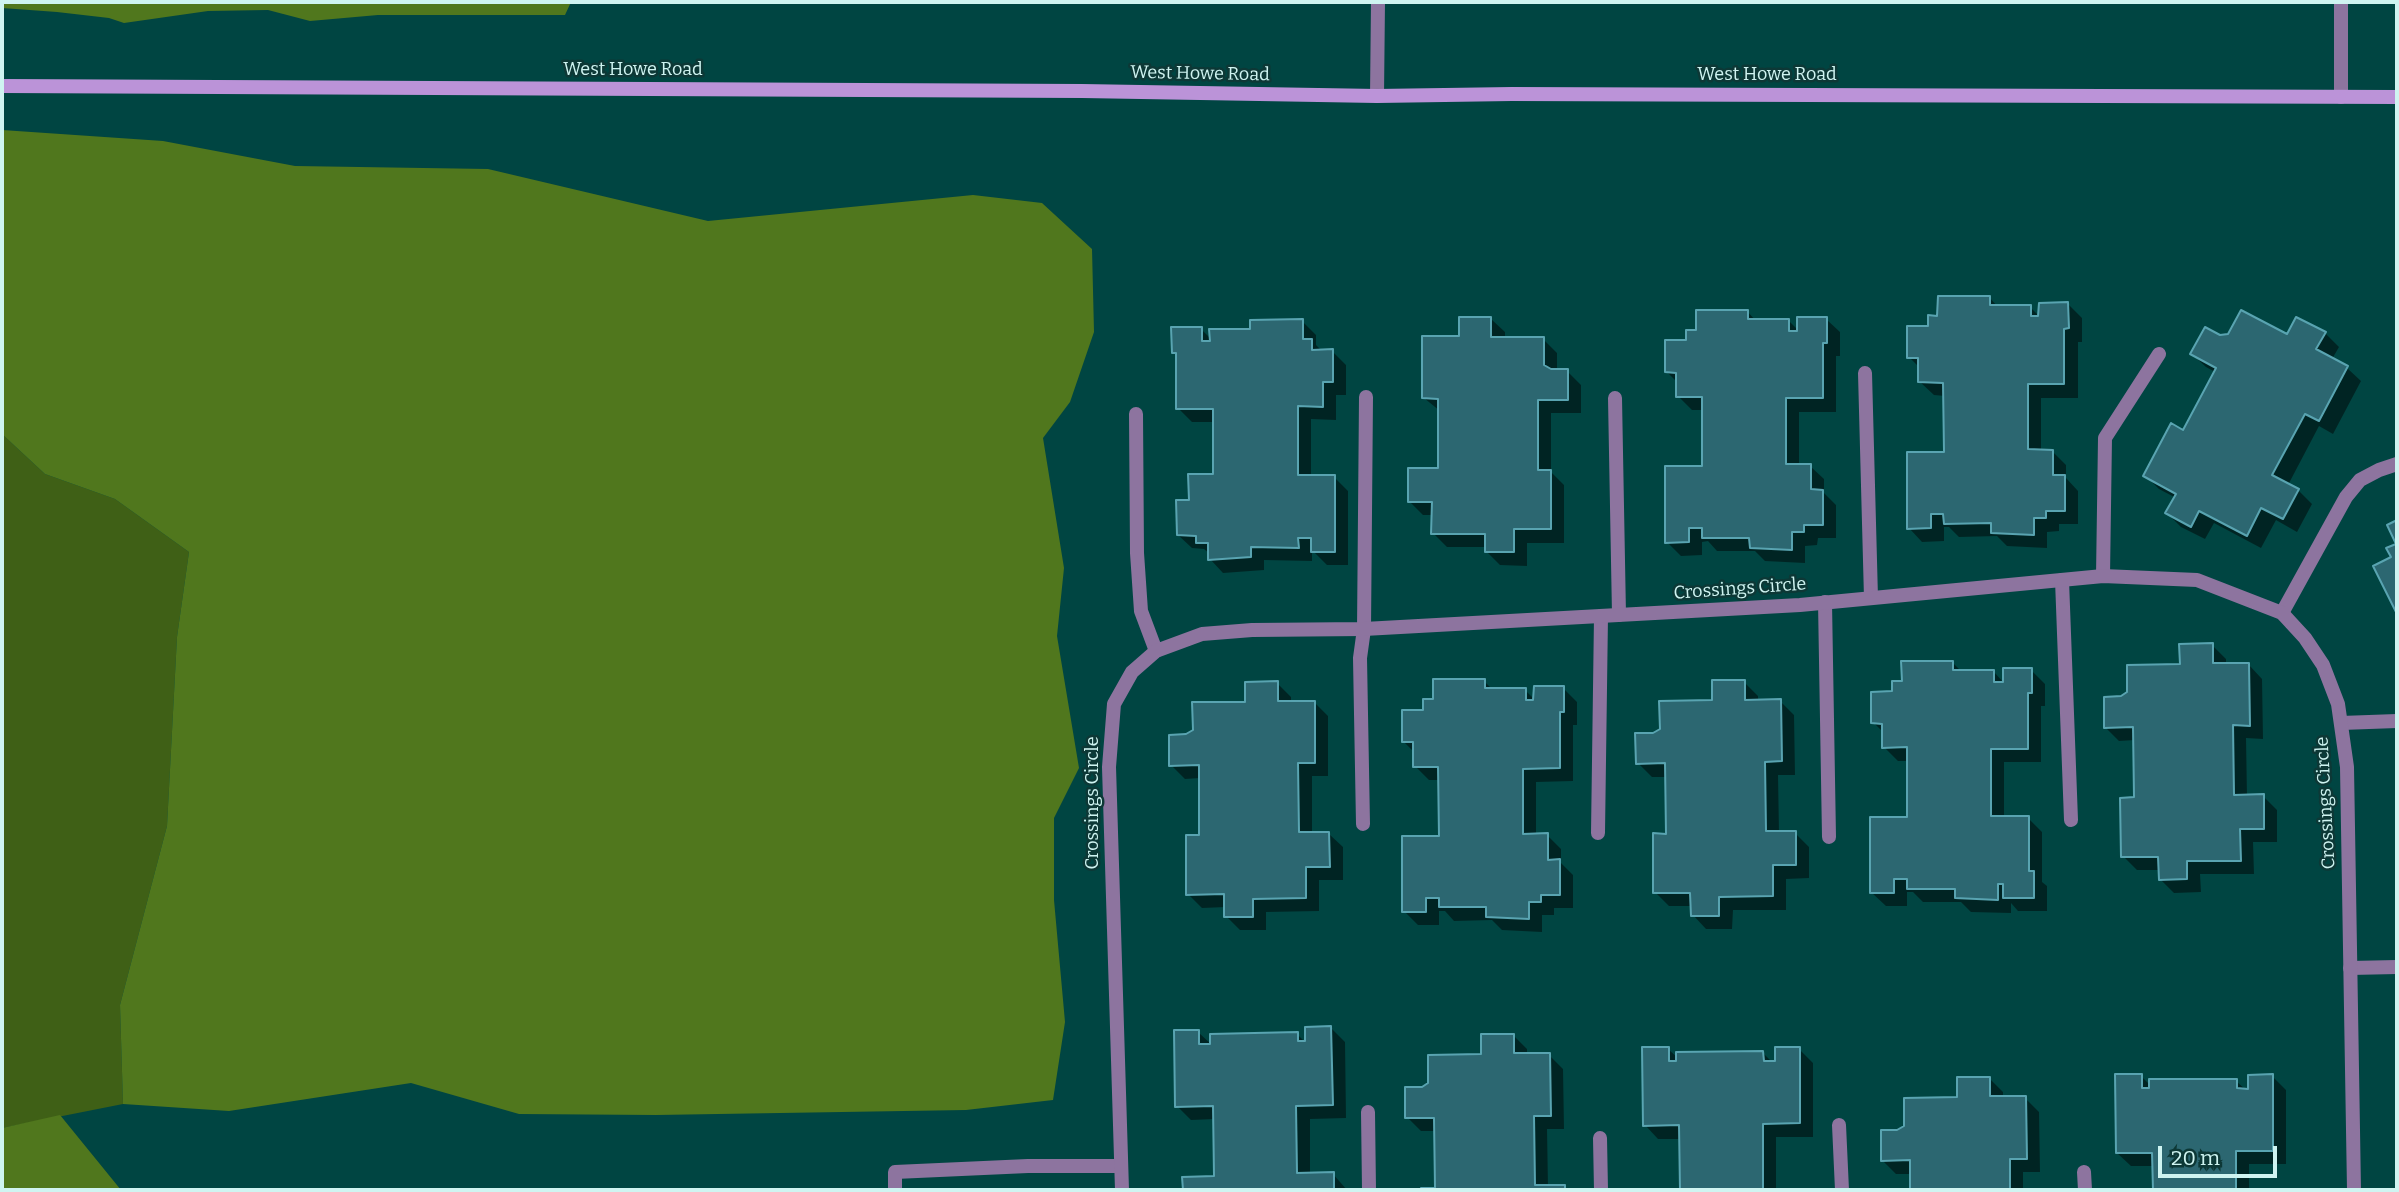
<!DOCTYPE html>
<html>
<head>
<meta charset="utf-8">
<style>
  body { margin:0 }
  #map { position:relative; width:2399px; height:1192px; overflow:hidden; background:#004542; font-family:Bitter,serif }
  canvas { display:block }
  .frame { position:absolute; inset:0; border:4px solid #cff4f1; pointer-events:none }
  .scale { position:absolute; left:2158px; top:1146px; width:119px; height:32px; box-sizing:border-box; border:4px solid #cff4f1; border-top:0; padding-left:9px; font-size:21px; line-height:24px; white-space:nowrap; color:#cff4f1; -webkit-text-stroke:5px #0d3836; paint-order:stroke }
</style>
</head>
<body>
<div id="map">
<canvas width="2399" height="1192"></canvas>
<div class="frame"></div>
<div class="scale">20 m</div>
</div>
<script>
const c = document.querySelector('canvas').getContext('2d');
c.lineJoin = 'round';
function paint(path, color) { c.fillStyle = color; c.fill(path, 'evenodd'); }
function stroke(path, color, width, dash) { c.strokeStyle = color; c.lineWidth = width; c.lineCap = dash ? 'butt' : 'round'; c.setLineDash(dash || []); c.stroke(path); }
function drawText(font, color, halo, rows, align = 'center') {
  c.font = font + ' Bitter,serif'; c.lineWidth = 5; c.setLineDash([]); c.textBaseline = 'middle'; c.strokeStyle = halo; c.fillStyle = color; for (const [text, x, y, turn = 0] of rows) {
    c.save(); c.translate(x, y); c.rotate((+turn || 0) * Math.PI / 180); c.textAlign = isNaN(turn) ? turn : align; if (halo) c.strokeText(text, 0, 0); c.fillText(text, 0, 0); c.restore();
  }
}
const green = new Path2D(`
  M 2,434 L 45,474 L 115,499 L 189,552 L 177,637 L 167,826 L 120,1005 L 123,1104 L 2,1128 Z`);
const forest = new Path2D(`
  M 2,2 L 571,2 L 565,15 L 378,15 L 310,21 L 268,10 L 208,11 L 124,23 L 109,18 L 57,12 L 2,8 Z
  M 2,130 L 163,141 L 295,166 L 488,169 L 708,221 L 973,195 L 1042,203 L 1092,249 L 1094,332 L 1070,402 L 1043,438 L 1064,568 L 1057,636 L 1079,768 L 1054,818 L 1054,900 L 1065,1022 L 1053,1100 L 966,1110 L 656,1115 L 519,1114 L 411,1083 L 229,1111 L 123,1104 L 120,1005 L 167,826 L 177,637 L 189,552 L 115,499 L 45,474 L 2,434 Z
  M 60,1115 L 121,1190 L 2,1190 L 2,1128 Z`);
const shadow = new Path2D(`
  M 1989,297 L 1998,307 L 2030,307 L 2040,317 L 2068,304 L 2082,318 L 2082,342 L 2078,342 L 2078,398 L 2041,398 L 2041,451 L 2052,451 L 2066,465 L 2066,478 L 2078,491 L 2078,524 L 2059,524 L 2059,531 L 2047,532 L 2047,548 L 2007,546 L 1997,536 L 1959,537 L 1949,527 L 1944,527 L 1944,541 L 1922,542 L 1909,528 L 1946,453 L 1945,396 L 1934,395 L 1920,382 L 1920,368 L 1909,357 L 1939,317 Z
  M 1747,311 L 1756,321 L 1789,321 L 1799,331 L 1826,319 L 1840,332 L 1840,356 L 1836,356 L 1836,412 L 1799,412 L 1799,465 L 1810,466 L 1824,479 L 1824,493 L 1836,505 L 1836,538 L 1818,538 L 1817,545 L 1805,546 L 1805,563 L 1765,561 L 1755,551 L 1717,551 L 1708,541 L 1702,542 L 1702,555 L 1681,556 L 1667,542 L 1704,467 L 1704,410 L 1692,410 L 1678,396 L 1678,383 L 1667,372 L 1697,331 Z
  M 1491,319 L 1505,332 L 1505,338 L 1543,339 L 1557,353 L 1557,371 L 1567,371 L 1581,385 L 1581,413 L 1551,413 L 1551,472 L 1564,485 L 1564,543 L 1527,543 L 1527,566 L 1500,565 L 1486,551 L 1486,547 L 1447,547 L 1433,533 L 1433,515 L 1423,515 L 1409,501 L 1440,469 L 1440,411 L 1424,398 L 1460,338 Z
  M 1302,321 L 1316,335 L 1316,345 L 1322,351 L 1332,351 L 1346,365 L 1346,395 L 1336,395 L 1336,420 L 1311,419 L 1311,477 L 1334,477 L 1348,491 L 1348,565 L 1327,565 L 1312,550 L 1312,561 L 1264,560 L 1264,570 L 1223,573 L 1210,559 L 1210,554 L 1204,549 L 1192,548 L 1178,535 L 1191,502 L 1215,476 L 1214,422 L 1192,422 L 1178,408 L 1178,357 L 1174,353 L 1201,329 L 1211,339 Z
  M 2325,333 L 2339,347 L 2332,359 L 2347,368 L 2361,381 L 2333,434 L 2319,426 L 2288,485 L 2298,490 L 2312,504 L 2297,532 L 2276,520 L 2261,548 L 2214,523 L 2205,539 L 2181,527 L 2167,513 L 2176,498 L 2159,489 L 2145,475 L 2184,432 L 2215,372 L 2206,367 L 2192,354 L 2219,337 Z
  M 2212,645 L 2226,659 L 2226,665 L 2249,665 L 2262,679 L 2263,739 L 2246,738 L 2247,797 L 2263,796 L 2277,810 L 2277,842 L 2253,842 L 2254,874 L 2200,874 L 2201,892 L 2174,893 L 2160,879 L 2160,870 L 2137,870 L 2123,856 L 2136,799 L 2135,740 L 2119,741 L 2105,727 L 2121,698 L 2181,665 Z
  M 1953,663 L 1962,672 L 1994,672 L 2004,683 L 2031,670 L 2045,684 L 2045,706 L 2041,706 L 2041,762 L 2004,762 L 2004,818 L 2028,818 L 2042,832 L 2042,882 L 2047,886 L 2047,911 L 2018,911 L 2011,903 L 2011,913 L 1971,912 L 1961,902 L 1923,902 L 1913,892 L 1907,892 L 1907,906 L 1886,906 L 1872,893 L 1909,819 L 1909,761 L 1898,761 L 1884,747 L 1884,733 L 1873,722 L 1894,693 L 1903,683 Z
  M 1484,681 L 1493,690 L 1525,690 L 1535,700 L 1563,688 L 1577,702 L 1577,725 L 1573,725 L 1573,781 L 1536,782 L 1536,835 L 1547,835 L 1561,849 L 1561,863 L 1573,875 L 1573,908 L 1554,908 L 1554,915 L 1542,915 L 1542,932 L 1502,930 L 1492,920 L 1454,921 L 1445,911 L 1439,911 L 1439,925 L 1418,925 L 1404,911 L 1441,838 L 1440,780 L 1429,780 L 1415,766 L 1415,753 L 1404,742 L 1434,701 Z
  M 1744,682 L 1758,696 L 1758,701 L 1780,701 L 1794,715 L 1795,775 L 1778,775 L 1779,833 L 1795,833 L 1809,847 L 1809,878 L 1786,879 L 1786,910 L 1733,910 L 1732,929 L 1706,929 L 1693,915 L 1692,906 L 1669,906 L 1655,892 L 1668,836 L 1667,777 L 1652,777 L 1638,763 L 1653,735 L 1714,702 Z
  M 1277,683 L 1291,697 L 1291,703 L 1314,702 L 1328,716 L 1328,776 L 1312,776 L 1312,834 L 1329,834 L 1343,847 L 1343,880 L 1319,880 L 1319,911 L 1266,912 L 1266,930 L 1240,930 L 1226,916 L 1226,907 L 1202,908 L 1188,894 L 1201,836 L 1200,778 L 1185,779 L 1171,765 L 1187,736 L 1247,704 Z
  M 1331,1028 L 1345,1042 L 1346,1118 L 1310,1119 L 1310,1174 L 1333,1174 L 1347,1190 L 1184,1190 L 1184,1179 L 1216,1178 L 1215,1119 L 1191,1120 L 1177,1106 L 1198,1032 L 1212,1045 L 1297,1034 L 1307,1044 Z
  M 1513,1035 L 1527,1049 L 1527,1055 L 1549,1055 L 1563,1069 L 1564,1129 L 1547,1129 L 1548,1187 L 1564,1186 L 1568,1190 L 1423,1190 L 1437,1189 L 1436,1131 L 1421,1131 L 1407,1117 L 1422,1088 L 1483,1056 Z
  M 1668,1049 L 1678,1058 L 1763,1053 L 1772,1062 L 1799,1049 L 1813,1063 L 1813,1137 L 1776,1137 L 1776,1190 L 1682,1190 L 1681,1139 L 1658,1139 L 1645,1125 Z
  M 2141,1076 L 2151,1086 L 2236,1081 L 2246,1090 L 2249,1090 L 2272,1076 L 2286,1090 L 2286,1164 L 2249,1164 L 2249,1190 L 2154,1190 L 2154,1166 L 2131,1166 L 2117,1153 Z
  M 1989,1078 L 2003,1092 L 2003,1098 L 2025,1098 L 2039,1112 L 2040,1172 L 2023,1172 L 2023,1190 L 1912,1190 L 1912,1174 L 1896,1174 L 1882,1160 L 1898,1131 L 1958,1099 Z`);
const building = new Path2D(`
  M 1938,296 L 1990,296 L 1990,305 L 2031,305 L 2031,316 L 2038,316 L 2039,303 L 2068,302 L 2069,328 L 2064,329 L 2064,384 L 2028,384 L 2028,449 L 2053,450 L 2053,475 L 2065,475 L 2065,511 L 2046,511 L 2046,518 L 2034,518 L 2034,535 L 1991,533 L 1991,523 L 1944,524 L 1943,514 L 1931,514 L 1931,528 L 1907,529 L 1907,452 L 1944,452 L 1943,383 L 1918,382 L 1918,358 L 1907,358 L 1907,326 L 1928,326 L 1928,315 L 1937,316 Z
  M 1696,310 L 1748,310 L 1748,319 L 1789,319 L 1789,331 L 1797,331 L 1797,317 L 1827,317 L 1827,343 L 1823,343 L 1823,398 L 1786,398 L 1786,464 L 1811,464 L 1811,489 L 1823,490 L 1823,525 L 1804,525 L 1804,532 L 1792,532 L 1792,550 L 1750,548 L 1749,538 L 1702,538 L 1702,528 L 1689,528 L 1689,542 L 1665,543 L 1665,466 L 1702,466 L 1702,397 L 1676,397 L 1676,373 L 1665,372 L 1665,340 L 1686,340 L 1686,330 L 1696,330 Z
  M 2241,310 L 2287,334 L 2296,317 L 2326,332 L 2316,349 L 2348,366 L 2319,421 L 2305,414 L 2272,475 L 2299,489 L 2283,519 L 2261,508 L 2247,536 L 2199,511 L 2191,527 L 2165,513 L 2176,494 L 2143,476 L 2171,423 L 2183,430 L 2216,368 L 2190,354 L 2205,327 L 2220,335 L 2228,334 Z
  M 1459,317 L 1491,317 L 1491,337 L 1544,337 L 1544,365 L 1551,369 L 1568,369 L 1568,400 L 1538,400 L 1538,470 L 1551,470 L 1551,529 L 1514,529 L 1514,552 L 1485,552 L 1485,534 L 1431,534 L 1432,502 L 1408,502 L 1408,468 L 1438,468 L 1438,399 L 1422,398 L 1422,336 L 1459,336 Z
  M 1303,319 L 1303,339 L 1312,339 L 1312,350 L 1333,349 L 1333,382 L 1323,382 L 1323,407 L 1298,406 L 1298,475 L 1335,475 L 1335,552 L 1311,552 L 1311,538 L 1298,538 L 1299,548 L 1251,547 L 1251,557 L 1208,560 L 1208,543 L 1196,543 L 1196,536 L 1177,535 L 1176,500 L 1189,500 L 1188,474 L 1213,474 L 1213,409 L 1176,409 L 1176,353 L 1172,353 L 1171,327 L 1202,327 L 1202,341 L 1210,341 L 1209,329 L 1250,329 L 1250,320 Z
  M 2397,520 L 2397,611 L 2396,612 L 2373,566 L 2391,557 L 2386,548 L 2396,544 L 2387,525 Z
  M 2213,643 L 2213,663 L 2249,663 L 2250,726 L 2233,725 L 2234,795 L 2264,794 L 2264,829 L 2240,829 L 2241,861 L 2187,861 L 2187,879 L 2159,880 L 2158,857 L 2121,857 L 2120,798 L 2134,797 L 2133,727 L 2104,728 L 2104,697 L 2121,696 L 2127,692 L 2127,665 L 2180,664 L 2179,644 Z
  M 1901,661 L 1953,661 L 1953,670 L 1994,670 L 1994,682 L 2003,682 L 2003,668 L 2032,668 L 2032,693 L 2028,693 L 2028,749 L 1991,749 L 1991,816 L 2029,816 L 2029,871 L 2034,871 L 2034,898 L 2003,898 L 2003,884 L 1998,884 L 1998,900 L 1955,898 L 1955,889 L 1907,889 L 1907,879 L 1894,879 L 1894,893 L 1870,893 L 1870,817 L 1907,817 L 1907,747 L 1882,748 L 1882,724 L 1871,723 L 1871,692 L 1892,691 L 1892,681 L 1902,681 Z
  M 1433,679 L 1485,679 L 1485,688 L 1526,688 L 1526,700 L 1533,700 L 1534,686 L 1564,686 L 1564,712 L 1560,712 L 1560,768 L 1523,769 L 1523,834 L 1548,833 L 1548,860 L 1560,859 L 1560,895 L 1541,895 L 1541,902 L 1529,902 L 1529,919 L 1486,917 L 1486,907 L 1439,907 L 1439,898 L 1426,898 L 1426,912 L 1402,912 L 1402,836 L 1439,836 L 1438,767 L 1413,767 L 1413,742 L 1402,742 L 1402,710 L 1423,710 L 1423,699 L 1433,699 Z
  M 1712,680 L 1745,680 L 1745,700 L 1781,699 L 1782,761 L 1765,762 L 1766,831 L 1796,831 L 1796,865 L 1773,865 L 1773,896 L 1719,897 L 1719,916 L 1691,916 L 1690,893 L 1653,893 L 1653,833 L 1666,834 L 1665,763 L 1636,764 L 1635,733 L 1653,733 L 1660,729 L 1659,701 L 1712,700 Z
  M 1278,681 L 1278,701 L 1315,701 L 1315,763 L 1298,763 L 1299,832 L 1329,832 L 1330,867 L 1306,867 L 1306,898 L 1253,899 L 1253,917 L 1224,917 L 1224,894 L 1186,895 L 1186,835 L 1199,835 L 1199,765 L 1169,766 L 1169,735 L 1186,734 L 1193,730 L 1192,702 L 1245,702 L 1245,682 Z
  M 1331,1026 L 1333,1105 L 1296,1106 L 1297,1173 L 1334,1172 L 1334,1190 L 1183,1190 L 1182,1177 L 1214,1176 L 1213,1106 L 1175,1107 L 1174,1030 L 1199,1030 L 1199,1044 L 1210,1044 L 1210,1034 L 1298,1032 L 1298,1041 L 1305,1041 L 1305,1027 Z
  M 1481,1034 L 1514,1034 L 1514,1053 L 1550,1053 L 1551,1116 L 1534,1116 L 1535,1185 L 1565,1185 L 1565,1190 L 1421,1190 L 1421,1188 L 1435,1188 L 1434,1118 L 1405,1118 L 1405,1087 L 1422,1087 L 1428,1083 L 1428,1055 L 1481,1054 Z
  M 1642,1047 L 1669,1047 L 1669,1061 L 1676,1061 L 1676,1052 L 1763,1051 L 1764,1061 L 1775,1061 L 1775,1047 L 1800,1047 L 1800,1123 L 1763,1124 L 1763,1190 L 1680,1190 L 1679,1125 L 1643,1126 Z
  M 2115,1074 L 2142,1074 L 2142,1088 L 2149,1088 L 2149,1079 L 2237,1079 L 2237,1088 L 2248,1089 L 2248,1075 L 2273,1074 L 2273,1151 L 2236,1151 L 2236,1190 L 2153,1190 L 2152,1153 L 2116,1153 Z
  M 1957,1077 L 1990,1077 L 1990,1096 L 2026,1096 L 2027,1159 L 2010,1159 L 2010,1190 L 1910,1190 L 1910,1160 L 1881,1161 L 1881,1130 L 1897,1130 L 1904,1126 L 1904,1098 L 1957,1097 Z`);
const lane = new Path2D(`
  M 1865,373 L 1871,598
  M 1615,398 L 1619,615
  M 1136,414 L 1137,553 L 1141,611 L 1156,651
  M 2103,576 L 2105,438 L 2159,354
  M 2062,580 L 2071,820
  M 1825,602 L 1829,837
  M 2282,613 L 2346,497 L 2360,480 L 2379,470 L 2397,464
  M 2341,723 L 2397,721
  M 1363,824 L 1360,658 L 1364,629 L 1366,397
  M 1598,833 L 1601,616
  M 2350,968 L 2397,967
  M 1368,1112 L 1369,1190
  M 1839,1125 L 1842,1190
  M 1600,1138 L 1601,1190
  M 2084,1172 L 2085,1190
  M 895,1190 L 895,1172 L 1028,1166 L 1121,1166`);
const street = new Path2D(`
  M 2341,2 L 2341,97
  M 1377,96 L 1378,2
  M 1122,1190 L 1109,767 L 1114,704 L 1132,672 L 1156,651 L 1202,634 L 1252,630 L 1364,629 L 1800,605 L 2103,576 L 2197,580 L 2282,613 L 2305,638 L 2323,665 L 2338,704 L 2347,767 L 2354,1190`);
const secondary = new Path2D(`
  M 2,86 L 1082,91 L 1377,96 L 1512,94 L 2397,97`);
const streetNames = [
  ["West Howe Road",633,70],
  ["West Howe Road",1200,74,1],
  ["West Howe Road",1767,75],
  ["Crossings Circle",1740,589,-4],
  ["Crossings Circle",1093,803,-90],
  ["Crossings Circle",2326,803,-93]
];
paint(green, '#3f6016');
paint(forest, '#50771d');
paint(shadow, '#0007');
paint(building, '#2c6771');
stroke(building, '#59a4b1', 2);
stroke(lane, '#8d749f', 14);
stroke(street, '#8d749f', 14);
stroke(secondary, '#bb93d8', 14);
drawText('18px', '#cff4f1', '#0d3836', streetNames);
</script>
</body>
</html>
